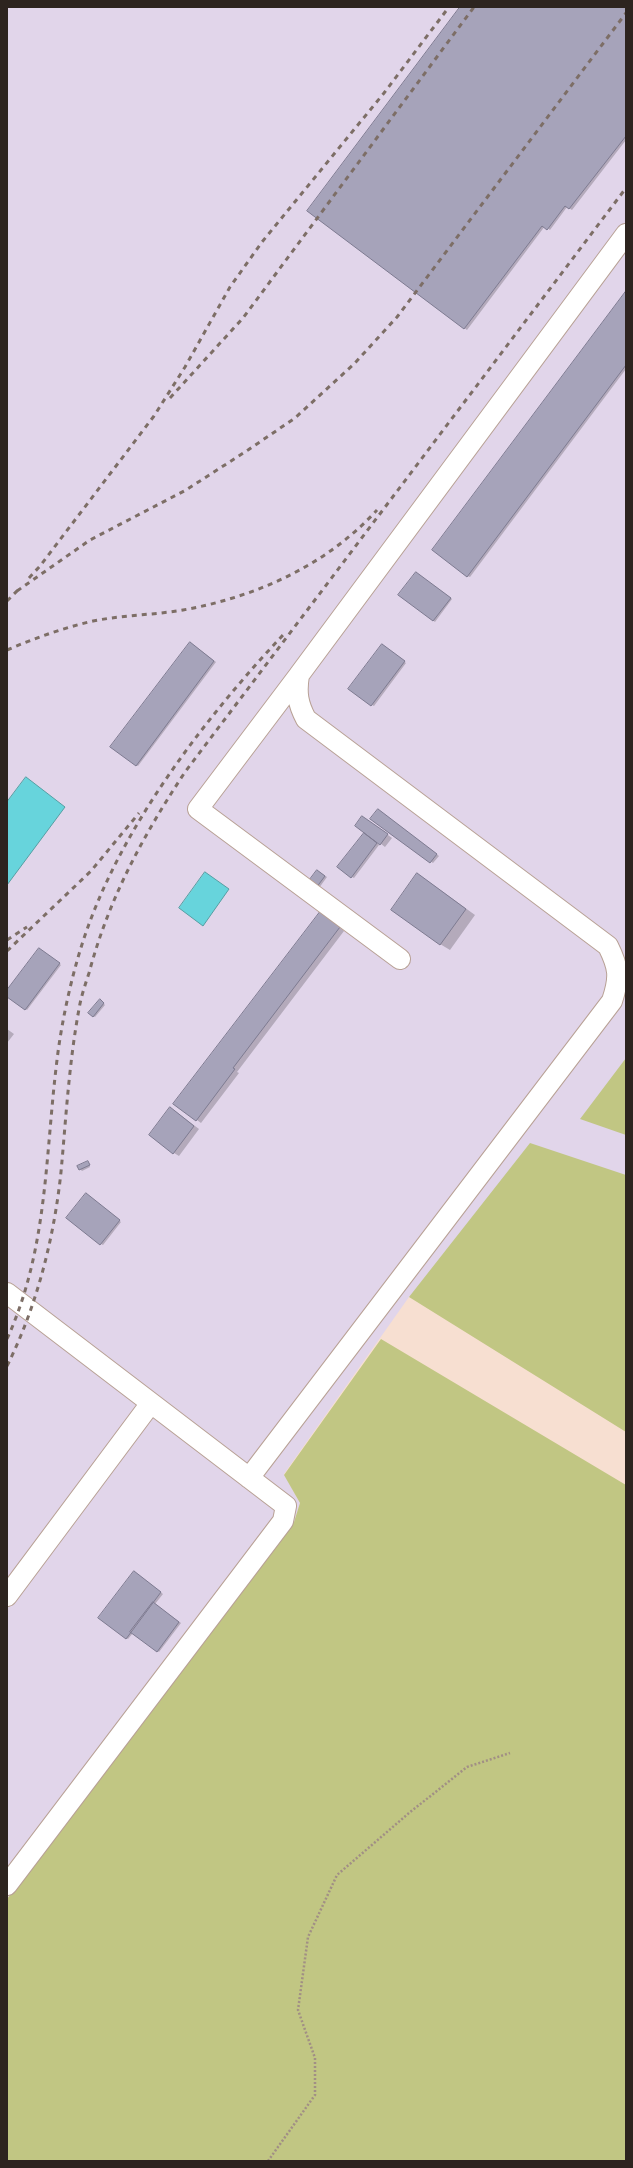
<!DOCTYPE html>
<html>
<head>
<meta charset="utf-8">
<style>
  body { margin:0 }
  #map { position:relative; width:633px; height:2168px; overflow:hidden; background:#f7dfd1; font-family:Montserrat,sans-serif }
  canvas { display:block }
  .frame { position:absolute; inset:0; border:8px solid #2d241f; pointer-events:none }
</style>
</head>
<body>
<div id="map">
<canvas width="633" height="2168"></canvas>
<div class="frame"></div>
</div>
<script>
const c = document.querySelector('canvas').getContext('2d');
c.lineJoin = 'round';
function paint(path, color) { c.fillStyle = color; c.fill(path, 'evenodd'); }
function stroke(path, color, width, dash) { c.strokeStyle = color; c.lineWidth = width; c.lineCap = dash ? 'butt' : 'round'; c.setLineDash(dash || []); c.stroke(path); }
const industrial = new Path2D(`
  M 7,7 L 626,7 L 626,1248 L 409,1297 L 284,1474 L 300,1503 L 294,1522 L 7,1899 Z`);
const green = new Path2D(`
  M 626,1058 L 626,1135 L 580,1119 Z
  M 530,1143 L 626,1175 L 626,1432 L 409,1297 Z
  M 381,1339 L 626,1485 L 626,2161 L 7,2161 L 7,1899 L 294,1522 L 300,1503 L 284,1475 Z`);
const water = new Path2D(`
  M 26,777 L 65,807 L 7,885 L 7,802 Z
  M 205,872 L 229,889 L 203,926 L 179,908 Z`);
const shadow = new Path2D(`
  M 461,7 L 626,7 L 626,140 L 572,210 L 567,207 L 550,230 L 545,226 L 467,330 L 308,211 Z
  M 626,293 L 626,369 L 470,577 L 467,576 Z
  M 418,574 L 452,599 L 435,622 L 400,595 Z
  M 192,644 L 216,662 L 138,766 L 136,765 Z
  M 384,647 L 406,663 L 374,706 L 372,705 Z
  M 380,811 L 439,856 L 433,863 L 371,819 Z
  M 368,820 L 392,838 L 385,847 L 376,840 L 375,842 L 379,845 L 354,878 L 352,877 L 369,835 Z
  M 318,871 L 327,877 L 319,888 L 310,882 Z
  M 418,874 L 475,915 L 450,950 L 440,944 Z
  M 325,916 L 344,931 L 237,1072 L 239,1073 L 201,1123 L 197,1120 L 174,1104 Z
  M 41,950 L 61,965 L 27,1010 L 7,995 L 7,992 Z
  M 102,1002 L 105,1005 L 95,1017 L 93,1016 Z
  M 7,1029 L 14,1034 L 7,1043 Z
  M 175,1111 L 199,1129 L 179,1156 L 174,1153 Z
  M 88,1162 L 90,1167 L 82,1171 L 80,1169 L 79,1166 Z
  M 88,1196 L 121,1222 L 103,1245 L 101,1244 Z
  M 136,1573 L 163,1594 L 155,1604 L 181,1623 L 159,1652 L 133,1633 L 128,1639 L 126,1638 Z`);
const building = new Path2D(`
  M 460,7 L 626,7 L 626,136 L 569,209 L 565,206 L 547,230 L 542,226 L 464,329 L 307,211 Z
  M 626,291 L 626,365 L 467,577 L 432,550 Z
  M 416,572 L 451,598 L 433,621 L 398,595 Z
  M 190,642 L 214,661 L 136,766 L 110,747 Z
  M 382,644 L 405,661 L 371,706 L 348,689 Z
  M 378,809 L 437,854 L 430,863 L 370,819 Z
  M 362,816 L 388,834 L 380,845 L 355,826 Z
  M 364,833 L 377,843 L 351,878 L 337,867 Z
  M 317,870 L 325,876 L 316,888 L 308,882 Z
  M 417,873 L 466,909 L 440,945 L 391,910 Z
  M 320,912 L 340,927 L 233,1068 L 235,1069 L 196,1121 L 173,1104 Z
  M 39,948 L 60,963 L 25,1010 L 7,997 L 7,990 Z
  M 100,999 L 104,1003 L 93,1017 L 88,1013 Z
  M 170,1107 L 194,1126 L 173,1154 L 149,1135 Z
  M 88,1161 L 90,1165 L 79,1170 L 77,1166 Z
  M 86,1193 L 120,1220 L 100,1245 L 66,1218 Z
  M 134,1571 L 161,1592 L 126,1639 L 98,1618 Z
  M 153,1602 L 179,1622 L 157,1652 L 130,1632 Z`);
const path = new Path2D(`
  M 268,2161 L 315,2095 L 315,2058 L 298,2010 L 308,1937 L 337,1875 L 409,1813 L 467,1767 L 510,1753`);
const minor = new Path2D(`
  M 299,675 L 198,809 L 400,959
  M 7,1293 L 286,1506 L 283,1521 L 7,1885
  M 249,1478 L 612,1001 C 620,977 619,968 608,946 L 306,719 C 298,704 296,693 299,675 L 626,234
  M 7,1596 L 151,1403`);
const rail = new Path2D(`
  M 170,398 L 243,318 L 474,7
  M 29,578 L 40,566 L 154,416 L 185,367 L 230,287 L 262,242 L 384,93 L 449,7
  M 17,591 L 90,540 L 186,490 L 248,450 L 295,418 L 354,364 L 397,317 L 626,13
  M 7,601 L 20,588
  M 7,650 C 35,638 63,628 93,621 C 123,615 154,615 183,610 C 256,597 327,565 377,510
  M 7,940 L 27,927
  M 7,951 L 91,871 L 139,813
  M 7,1339 C 48,1249 45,1156 57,1060 C 62,1018 74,964 89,924 C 128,818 207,716 283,635
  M 7,1366 C 37,1306 54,1238 61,1172 C 66,1118 69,1063 79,1009 C 81,997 85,985 89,973 C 109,898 143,836 185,772 L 626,188`);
paint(industrial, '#e1d5ea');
paint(green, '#c1c683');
paint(water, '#67d4dc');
stroke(water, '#569fa3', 1);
paint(shadow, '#0003');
paint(building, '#a6a3ba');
stroke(building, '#7e7b91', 1);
stroke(minor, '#b8a195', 22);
stroke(path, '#a18f85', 2.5, [2, 2]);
stroke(minor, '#fff', 20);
stroke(rail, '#7d6e66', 3, [5, 5]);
</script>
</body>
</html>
